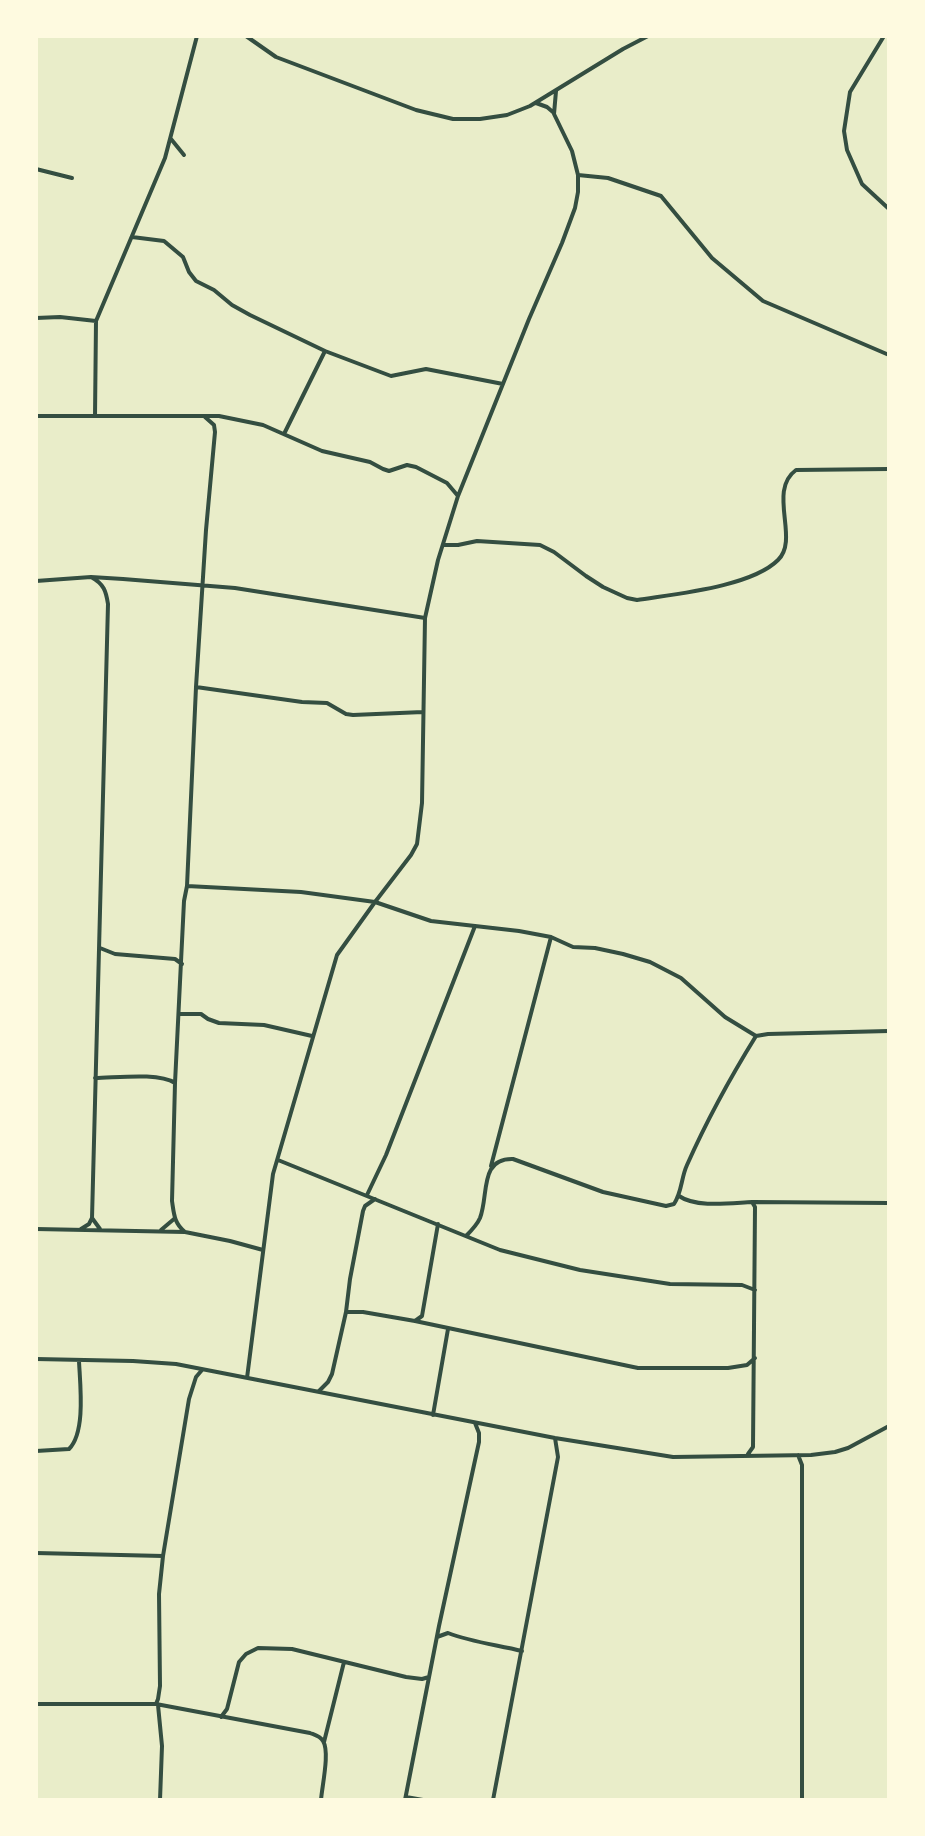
<!DOCTYPE html>
<html>
<head>
<meta charset="utf-8">
<style>
  body { margin:0 }
  #map { position:relative; width:925px; height:1836px; overflow:hidden; background:#e9edc9; font-family:Karla,sans-serif }
  canvas { display:block }
  .frame { position:absolute; inset:0; border:38px solid #fefae0; pointer-events:none }
</style>
</head>
<body>
<div id="map">
<canvas width="925" height="1836"></canvas>
<div class="frame"></div>
</div>
<script>
const c = document.querySelector('canvas').getContext('2d');
c.lineJoin = 'round';
function stroke(path, color, width, dash) { c.strokeStyle = color; c.lineWidth = width; c.lineCap = dash ? 'butt' : 'round'; c.setLineDash(dash || []); c.stroke(path); }
const minor = new Path2D(`
  M 246,36 L 276,57 L 416,110 L 453,119 L 480,119 L 507,115 L 530,106 L 623,49 L 648,36
  M 884,36 L 850,92 L 844,131 L 847,150 L 862,184 L 889,209
  M 536,103 L 547,107 L 554,113
  M 171,139 L 184,155
  M 36,169 L 72,178
  M 578,175 L 608,178 L 661,196 L 712,258 L 763,301 L 889,355
  M 132,237 L 164,241 L 183,257 L 189,272 L 196,281 L 214,290 L 232,305 L 250,315 L 325,351 L 391,376 L 426,369 L 503,384
  M 36,318 L 60,317 L 96,321
  M 36,416 L 219,416 L 263,425 L 322,451 L 370,462 L 383,469 L 389,471 L 407,465 L 416,467 L 447,483 L 458,496
  M 95,416 L 96,321 L 165,158 L 197,36
  M 284,434 L 325,351
  M 443,545 L 458,545 L 477,541 L 540,545 L 554,552 L 586,576 L 603,587 L 627,598 L 637,600 C 674,594 751,587 778,560 C 800,539 767,491 796,470 L 889,469
  M 36,581 L 91,577 L 123,579 L 235,588 L 425,618
  M 196,687 L 302,702 L 327,703 L 346,714 L 353,715 L 423,712
  M 187,886 L 301,892 L 375,902 L 431,921 L 519,931 L 551,937 L 573,947 L 595,948 L 623,954 L 650,962 L 681,978 L 725,1017 L 756,1036
  M 100,948 L 115,954 L 175,959 L 182,964
  M 179,1014 L 201,1014 L 208,1019 L 219,1023 L 264,1025 L 312,1036
  M 95,1078 C 115,1078 158,1072 175,1083
  M 278,1160 L 500,1250 L 580,1270 L 670,1284 L 742,1285 L 755,1290
  M 491,1166 L 551,937
  M 367,1195 L 386,1155 L 475,926
  M 679,1196 C 696,1208 731,1203 752,1202 L 755,1207 L 753,1447 L 748,1454
  M 753,1202 L 889,1203
  M 92,1218 L 100,1229
  M 36,1229 L 185,1232 L 230,1241 L 263,1250
  M 81,1229 L 89,1224 L 92,1218 L 108,604 C 106,591 104,584 91,577
  M 161,1230 L 174,1219
  M 185,1232 C 174,1223 174,1214 172,1201 L 175,1083 L 184,901 L 187,886 L 196,687 L 206,530 L 215,432 L 214,425 L 205,417
  M 466,1236 C 471,1231 477,1225 480,1218 C 489,1195 479,1158 513,1159 L 603,1192 L 666,1206 L 674,1204 C 682,1192 681,1178 687,1165 C 707,1120 730,1078 756,1036 L 768,1034 L 889,1031
  M 346,1312 L 363,1312 L 415,1321 L 422,1316 L 438,1224
  M 415,1321 L 638,1368 L 728,1368 L 747,1365 L 755,1358
  M 36,1359 L 133,1361 L 176,1364 L 555,1438 L 673,1457 L 811,1455 L 835,1452 L 848,1448 L 889,1426
  M 247,1378 L 273,1174 L 337,955 L 375,902 L 411,855 L 417,844 L 422,803 L 425,618 L 438,560 L 458,496 L 529,319 L 562,243 L 575,208 L 578,192 L 578,175 L 572,151 L 554,114 L 556,91
  M 319,1391 L 328,1382 L 332,1374 L 346,1312 L 350,1279 L 363,1211 L 365,1206 L 375,1199
  M 433,1415 L 448,1329
  M 36,1451 L 69,1449 C 86,1432 80,1384 79,1361
  M 798,1455 L 802,1465 L 802,1800
  M 36,1553 L 163,1556
  M 437,1637 L 448,1633 C 471,1642 498,1645 522,1651
  M 36,1704 L 156,1704 L 310,1733 C 315,1735 320,1736 323,1741 C 330,1752 322,1786 321,1800
  M 156,1704 L 158,1699 L 160,1686 L 159,1594 L 163,1556 L 189,1399 L 196,1377 L 202,1370
  M 158,1705 L 162,1746 L 160,1800
  M 221,1717 L 227,1709 L 239,1662 L 246,1654 L 258,1648 L 292,1649 L 406,1677 L 422,1679 L 429,1677
  M 324,1742 L 344,1662
  M 406,1797 L 423,1800
  M 405,1800 L 439,1626 L 479,1442 L 479,1433 L 475,1423
  M 493,1800 L 558,1457 L 555,1438`);
stroke(minor, '#344e41', 4);
</script>
</body>
</html>
